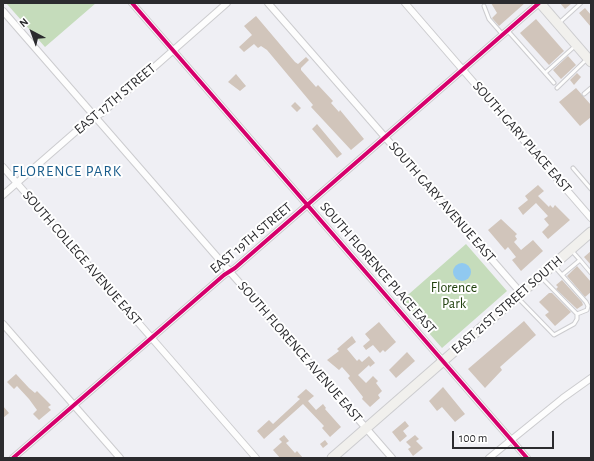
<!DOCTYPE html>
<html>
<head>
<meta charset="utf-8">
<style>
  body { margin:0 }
  #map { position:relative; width:594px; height:461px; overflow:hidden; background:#efeff4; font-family:"Alegreya Sans",sans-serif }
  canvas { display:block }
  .frame { position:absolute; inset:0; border:4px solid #2b2b2e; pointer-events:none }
  .north { position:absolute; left:12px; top:12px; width:40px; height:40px; -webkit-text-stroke:3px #fff; paint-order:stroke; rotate:319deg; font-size:11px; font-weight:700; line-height:16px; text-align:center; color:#2b2b2e }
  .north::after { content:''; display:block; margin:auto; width:14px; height:18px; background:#2b2b2e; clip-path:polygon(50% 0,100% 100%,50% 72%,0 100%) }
  .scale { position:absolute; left:452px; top:431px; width:102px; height:18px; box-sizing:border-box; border:2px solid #2b2b2e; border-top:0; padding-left:5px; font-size:12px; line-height:14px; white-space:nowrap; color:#2b2b2e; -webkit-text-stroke:3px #fff; paint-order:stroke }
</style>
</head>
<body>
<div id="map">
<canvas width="594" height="461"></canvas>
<div class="frame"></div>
<div class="north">N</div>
<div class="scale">100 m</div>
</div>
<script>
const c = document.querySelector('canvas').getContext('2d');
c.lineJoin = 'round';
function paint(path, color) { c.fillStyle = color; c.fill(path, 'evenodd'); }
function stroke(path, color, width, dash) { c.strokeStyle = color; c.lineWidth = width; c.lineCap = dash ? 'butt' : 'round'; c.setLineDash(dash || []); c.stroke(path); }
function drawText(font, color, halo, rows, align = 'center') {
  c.font = font + ' "Alegreya Sans",sans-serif'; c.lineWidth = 4; c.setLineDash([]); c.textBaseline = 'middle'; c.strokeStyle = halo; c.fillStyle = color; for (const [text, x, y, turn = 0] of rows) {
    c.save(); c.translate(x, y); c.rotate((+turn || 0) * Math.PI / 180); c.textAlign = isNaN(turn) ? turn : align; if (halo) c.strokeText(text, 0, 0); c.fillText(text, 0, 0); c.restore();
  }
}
const green = new Path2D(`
  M 6,3 L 96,3 L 45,47 Z
  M 466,244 L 507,291 L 442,348 L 401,301 Z`);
const water = new Path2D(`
  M453 272a9 9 0 1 1 18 0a9 9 0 1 1-18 0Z`);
const building = new Path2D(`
  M 491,3 L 525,3 L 499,26 L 492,18 L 497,13 Z
  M 560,3 L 572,3 L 565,9 Z
  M 585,8 L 591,15 L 591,27 L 579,13 Z
  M 256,16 L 295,62 L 298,64 L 306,57 L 309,60 L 301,68 L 301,70 L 316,87 L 318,85 L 333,101 L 331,103 L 339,112 L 340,110 L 364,139 L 351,150 L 311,107 L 313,105 L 267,50 L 261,46 L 258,48 L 254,44 L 244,52 L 239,47 L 252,35 L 244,26 Z
  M 536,19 L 564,51 L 549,65 L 520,33 Z
  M 568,56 L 576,65 L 561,79 L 553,70 Z
  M 577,73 L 581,77 L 574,85 L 570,80 Z
  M 236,74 L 246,86 L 240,91 L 228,82 Z
  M 576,88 L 591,105 L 591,117 L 580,126 L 559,102 Z
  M 295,102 L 301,108 L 297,112 L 291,106 Z
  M 317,124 L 342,154 L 337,158 L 312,129 Z
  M 538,185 L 544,191 L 538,196 L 549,207 L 550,205 L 553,208 L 555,205 L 570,220 L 548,239 L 542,232 L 549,225 L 544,219 L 548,216 L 536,203 L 523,215 L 518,208 L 528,200 L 525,196 Z
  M 501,219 L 517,234 L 515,236 L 517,239 L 514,242 L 521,250 L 533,240 L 543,251 L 521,271 L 512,260 L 516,257 L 508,247 L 505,250 L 488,230 Z
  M 591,251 L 591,265 L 584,257 Z
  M 577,266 L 591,282 L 591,292 L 585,297 L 567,276 Z
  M 562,280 L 582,302 L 583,305 L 577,309 L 556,289 L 558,287 L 556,285 Z
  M 549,293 L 552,293 L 571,312 L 555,326 L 545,315 L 549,312 L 539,302 Z
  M 524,321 L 536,335 L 500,367 L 502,370 L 485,388 L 468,369 Z
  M 379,322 L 396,342 L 385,352 L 383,350 L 380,353 L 373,345 L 366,350 L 363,346 L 370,340 L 365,334 Z
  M 352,336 L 356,342 L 347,349 L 357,361 L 359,359 L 362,362 L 369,356 L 375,363 L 370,367 L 369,365 L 358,375 L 366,383 L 373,376 L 378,381 L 376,383 L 382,391 L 378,395 L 380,398 L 370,407 L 362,399 L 363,397 L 348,378 L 350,376 L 342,367 L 339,370 L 327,360 L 339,351 L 337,349 Z
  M 407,352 L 415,361 L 396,378 L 389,370 Z
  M 16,374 L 29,388 L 35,393 L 37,391 L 51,405 L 48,407 L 51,410 L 39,420 L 33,414 L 37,410 L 29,399 L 17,386 L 14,389 L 7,382 Z
  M 443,387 L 465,414 L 455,422 L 442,407 L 437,411 L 429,401 Z
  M 306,389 L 314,396 L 308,401 L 316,410 L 323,404 L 326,408 L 325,409 L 341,427 L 330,437 L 322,428 L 324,426 L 303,404 L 264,439 L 257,431 L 269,420 L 273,424 L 300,399 L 297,397 Z
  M 3,406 L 9,413 L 3,418 Z
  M 405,421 L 409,426 L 403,431 L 407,436 L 400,442 L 392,432 Z
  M 284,435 L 289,441 L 286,443 L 295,453 L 297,451 L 303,458 L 280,458 L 273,450 L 282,442 L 279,439 Z
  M 415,435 L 419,439 L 416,441 L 423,448 L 413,456 L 408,449 L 411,447 L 406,442 Z
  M 325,440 L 328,444 L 323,448 L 320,444 Z`);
const lane = new Path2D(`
  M 484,6 L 489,19 L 503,35
  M 559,23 L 581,3
  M 508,31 L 554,83
  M 545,73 L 575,46
  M 557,88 L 587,59
  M 584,94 L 591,88
  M 573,168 L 591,189
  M 580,260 L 591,273
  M 562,275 L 580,260 L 572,251
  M 542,278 L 577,314 L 587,310 L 588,306 L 586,302 L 554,266
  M 518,298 L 554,335 L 574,324 L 577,319 L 577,314`);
const street = new Path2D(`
  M 132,3 L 527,458
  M 268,3 L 521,293
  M 405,3 L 591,218
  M 3,11 L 392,458
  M 3,167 L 256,458
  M 3,195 L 89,120 L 102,113 L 227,3
  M 3,324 L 120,458
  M 13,458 L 224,275 L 235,268 L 539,3
  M 489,458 L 563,398 L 591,378`);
const secondary = new Path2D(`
  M 540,3 L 591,62
  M 332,458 L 591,232`);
const cycleway = new Path2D(`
  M 132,3 L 527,458
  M 13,458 L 224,275 L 235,268 L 539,3`);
const streetNames = [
  ["EAST 17TH STREET",115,99,-40],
  ["SOUTH GARY PLACE EAST",522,137,49],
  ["SOUTH GARY AVENUE EAST",442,202,49],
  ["EAST 19TH STREET",251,238,-40],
  ["SOUTH COLLEGE AVENUE EAST",82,258,49],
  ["SOUTH FLORENCE PLACE EAST",378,268,49],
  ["EAST 21ST STREET SOUTH",507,305,-41],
  ["SOUTH FLORENCE AVENUE EAST",300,352,49]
];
const parkNames = [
  ["Florence",454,288],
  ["Park",454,304]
];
const neighbourhoodNames = [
  ["FLORENCE PARK",67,171]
];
paint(green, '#c5dcbb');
paint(water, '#90c9f0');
paint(building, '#d1c5bb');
stroke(lane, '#cccccf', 5);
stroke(street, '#cccccf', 8);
stroke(secondary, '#cccccf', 11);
stroke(lane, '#fdfdfd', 3);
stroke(street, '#fdfdfd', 6);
stroke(secondary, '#f1f0ed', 9);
stroke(cycleway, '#d6006c', 4);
drawText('14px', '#2b2b2e', '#fff', streetNames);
drawText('14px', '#21400e', '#fff', parkNames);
c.letterSpacing = '1px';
drawText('15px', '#195c8b', '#fff', neighbourhoodNames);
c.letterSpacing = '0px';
</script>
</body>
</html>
